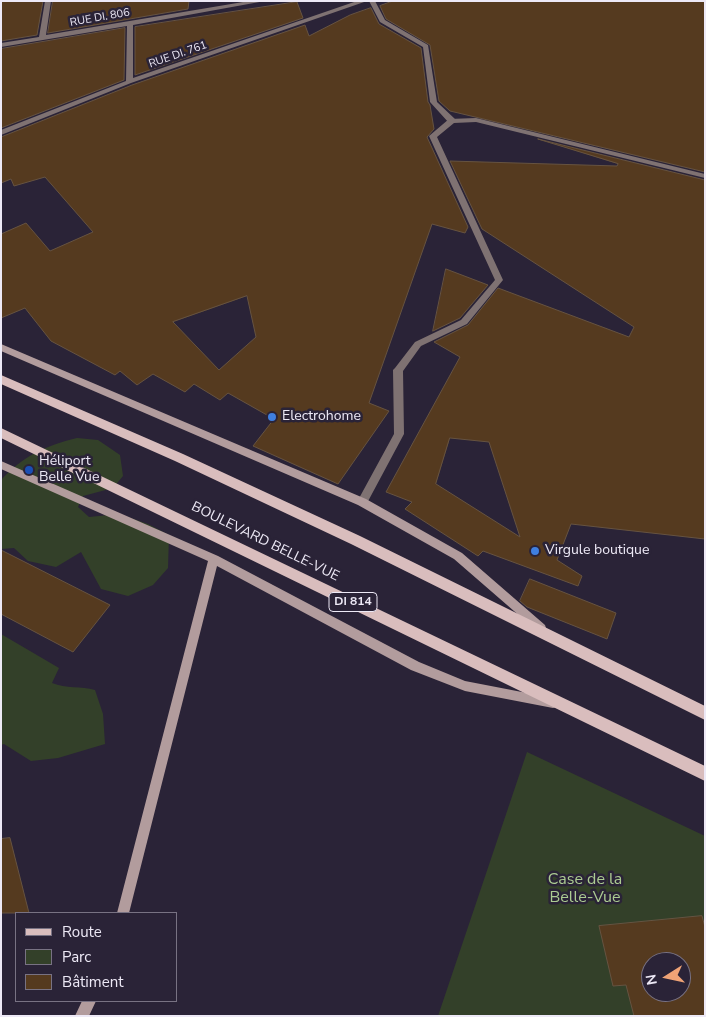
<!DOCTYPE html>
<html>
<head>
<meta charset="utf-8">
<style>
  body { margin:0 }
  #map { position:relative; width:706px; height:1017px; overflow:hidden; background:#2a2337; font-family:"Nunito Sans",sans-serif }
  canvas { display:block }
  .frame { position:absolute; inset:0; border:2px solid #ede9f6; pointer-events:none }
  .legend { position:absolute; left:15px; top:912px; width:162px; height:90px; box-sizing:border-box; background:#2a2337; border:1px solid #787283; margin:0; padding:6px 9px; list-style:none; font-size:15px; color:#ede9f6 }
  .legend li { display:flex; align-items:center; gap:10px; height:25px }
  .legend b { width:25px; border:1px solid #787283 }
  .north { position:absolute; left:641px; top:952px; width:50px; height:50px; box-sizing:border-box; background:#2a2337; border:1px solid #787283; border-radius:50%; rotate:260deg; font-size:14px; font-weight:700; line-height:20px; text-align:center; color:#ede9f6 }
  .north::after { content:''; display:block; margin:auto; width:18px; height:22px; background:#efa376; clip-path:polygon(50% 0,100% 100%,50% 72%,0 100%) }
</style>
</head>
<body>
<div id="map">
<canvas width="706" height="1017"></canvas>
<div class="frame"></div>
<ul class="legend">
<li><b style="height:6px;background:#d9bdbd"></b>Route</li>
<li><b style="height:14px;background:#334029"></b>Parc</li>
<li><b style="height:14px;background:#553a1f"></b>Bâtiment</li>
</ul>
<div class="north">N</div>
</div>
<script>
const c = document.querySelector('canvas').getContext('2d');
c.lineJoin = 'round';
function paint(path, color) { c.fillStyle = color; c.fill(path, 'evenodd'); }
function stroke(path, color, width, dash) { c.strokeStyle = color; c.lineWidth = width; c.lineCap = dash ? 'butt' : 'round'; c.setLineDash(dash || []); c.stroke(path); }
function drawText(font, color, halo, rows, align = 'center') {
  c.font = font + ' "Nunito Sans",sans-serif'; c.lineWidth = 5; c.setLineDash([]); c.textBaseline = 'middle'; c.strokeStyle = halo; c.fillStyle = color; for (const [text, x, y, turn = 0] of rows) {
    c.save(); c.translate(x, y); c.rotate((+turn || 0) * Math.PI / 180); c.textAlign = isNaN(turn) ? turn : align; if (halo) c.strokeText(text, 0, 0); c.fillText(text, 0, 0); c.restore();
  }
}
const green = new Path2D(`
  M 77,438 L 98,440 L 120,455 L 123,476 L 113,488 L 83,496 L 78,507 L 89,517 L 119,514 L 148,524 L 169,535 L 168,568 L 153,585 L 128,596 L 101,589 L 81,552 L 56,567 L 28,561 L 14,548 L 1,549 L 1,480 C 23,456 45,446 77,438 Z
  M 1,634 L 59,668 L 52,683 C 66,689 81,686 95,690 L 103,714 L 105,744 L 58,758 L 31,761 L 4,744 L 1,745 Z
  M 527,752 L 705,836 L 705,1016 L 438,1016 ZM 651,962 L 681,962 L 681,992 L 651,992 Z`);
const building = new Path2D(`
  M 1,1 L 43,1 L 37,35 L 1,41 Z
  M 53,1 L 189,1 L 188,9 L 48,33 Z
  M 393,1 L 705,1 L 705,172 L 450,111 L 439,101 L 430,45 L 386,19 L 380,6 Z
  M 297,2 L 303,18 L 135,75 L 135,27 Z
  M 371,8 L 379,24 L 421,48 L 428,102 L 430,105 L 434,129 L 427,137 L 468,227 L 465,233 L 432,224 L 369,403 L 389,411 L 338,484 L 253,446 L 274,419 L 228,393 L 220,400 L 194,384 L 185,392 L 153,374 L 137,385 L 120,371 L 115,375 L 51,341 L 25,308 L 1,318 L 1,234 L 26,223 L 50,251 L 93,232 L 45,177 L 14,186 L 11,179 L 1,183 L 1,137 L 132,85 L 305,25 L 309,36 L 350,15 ZM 247,296 L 256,337 L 219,370 L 173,322 Z
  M 125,28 L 124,80 L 1,128 L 1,49 Z
  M 538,139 L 705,180 L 705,539 L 571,524 L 557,560 L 582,576 L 578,586 L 483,551 L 478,556 L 405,509 L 412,502 L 386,492 L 460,357 L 434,342 L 468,325 L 498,288 L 629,337 L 634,327 L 482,229 L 450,161 L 617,166 L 618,164 ZM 450,438 L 489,442 L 520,537 L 436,484 Z
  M 446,269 L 488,285 L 460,318 L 433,331 Z
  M 1,550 L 110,605 L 73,652 L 1,614 Z
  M 530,579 L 616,613 L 607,639 L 527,607 L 520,601 Z
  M 10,838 L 29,913 L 1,913 L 1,839 Z
  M 702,916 L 705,927 L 705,1016 L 634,1016 L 626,985 L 613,986 L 599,926 ZM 651,962 L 681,962 L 681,992 L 651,992 Z`);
const lane = new Path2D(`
  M 369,1 L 375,1 L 385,20 L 428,45 L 437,102 L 455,119 L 455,123 L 449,123 L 430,102 L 423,47 L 380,22 Z`);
const street = new Path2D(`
  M 45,1 L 51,1 L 46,35 L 249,1 L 265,1 L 133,25 L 133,78 L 357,1 L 367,1 L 131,83 L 1,135 L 1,130 L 126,81 L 127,26 L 1,47 L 1,43 L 39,37 Z
  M 476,118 L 705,174 L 705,178 L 476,122 L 454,123 L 437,137 L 503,280 L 467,324 L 421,346 L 403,371 L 404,434 L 366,505 L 358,505 L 357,502 L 394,434 L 393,370 L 395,368 L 415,342 L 461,320 L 495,280 L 429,136 L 449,119 Z`);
const secondary = new Path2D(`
  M 1,344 L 366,499 L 462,553 L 545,625 L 546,628 L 545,631 L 541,633 L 537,631 L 454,559 L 358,505 L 1,351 Z
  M 1,461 L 218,556 L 419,662 L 465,681 L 553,698 L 557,699 L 559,703 L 557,707 L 553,708 L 465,691 L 411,670 L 217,566 L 129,913 L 117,913 L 208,561 L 1,469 Z
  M 82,1001 L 96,1001 L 89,1016 L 75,1016 Z`);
const primary = new Path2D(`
  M 1,375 L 183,454 L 360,536 L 705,706 L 705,720 L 351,544 L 175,461 L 1,384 Z
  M 1,428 L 705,766 L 705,781 L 1,438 Z`);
const markers = [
  [272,417,5,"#3f7fe0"],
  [29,470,5,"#1a4fb4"],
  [535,551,5,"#3f7fe0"]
];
const farStreetnames = [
  ["RUE DI. 806",100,18,-10],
  ["RUE DI. 761",178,55,-19]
];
const shields = [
  [353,602,48]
];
const shieldNames = [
  ["DI 814",353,602]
];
const poiNames = [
  ["Electrohome",282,417],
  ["Héliport",39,462],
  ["Belle Vue",39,478],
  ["Virgule boutique",545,551]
];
const streetNames = [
  ["BOULEVARD BELLE-VUE",265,542,26]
];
const nearParknames = [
  ["Case de la",585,880],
  ["Belle-Vue",585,898]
];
paint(green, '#334029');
paint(building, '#553a1f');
stroke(building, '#665341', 1);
paint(lane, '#7f7272');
paint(street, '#7f7272');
paint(secondary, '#b29c9d');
paint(primary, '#d9bdbd');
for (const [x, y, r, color] of markers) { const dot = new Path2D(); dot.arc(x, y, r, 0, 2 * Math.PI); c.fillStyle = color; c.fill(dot); stroke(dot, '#2a2337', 2); }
drawText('11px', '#ede9f6', '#2a2337', farStreetnames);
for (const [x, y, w] of shields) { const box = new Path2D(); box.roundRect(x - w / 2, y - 9.5, w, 19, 4); c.fillStyle = '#2a2337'; c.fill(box); stroke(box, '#ede9f6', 1); }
drawText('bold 12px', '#ede9f6', null, shieldNames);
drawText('14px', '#ede9f6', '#2a2337', poiNames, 'left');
drawText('14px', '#ede9f6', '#2a2337', streetNames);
drawText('16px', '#accc92', '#2a2337', nearParknames);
</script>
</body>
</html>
